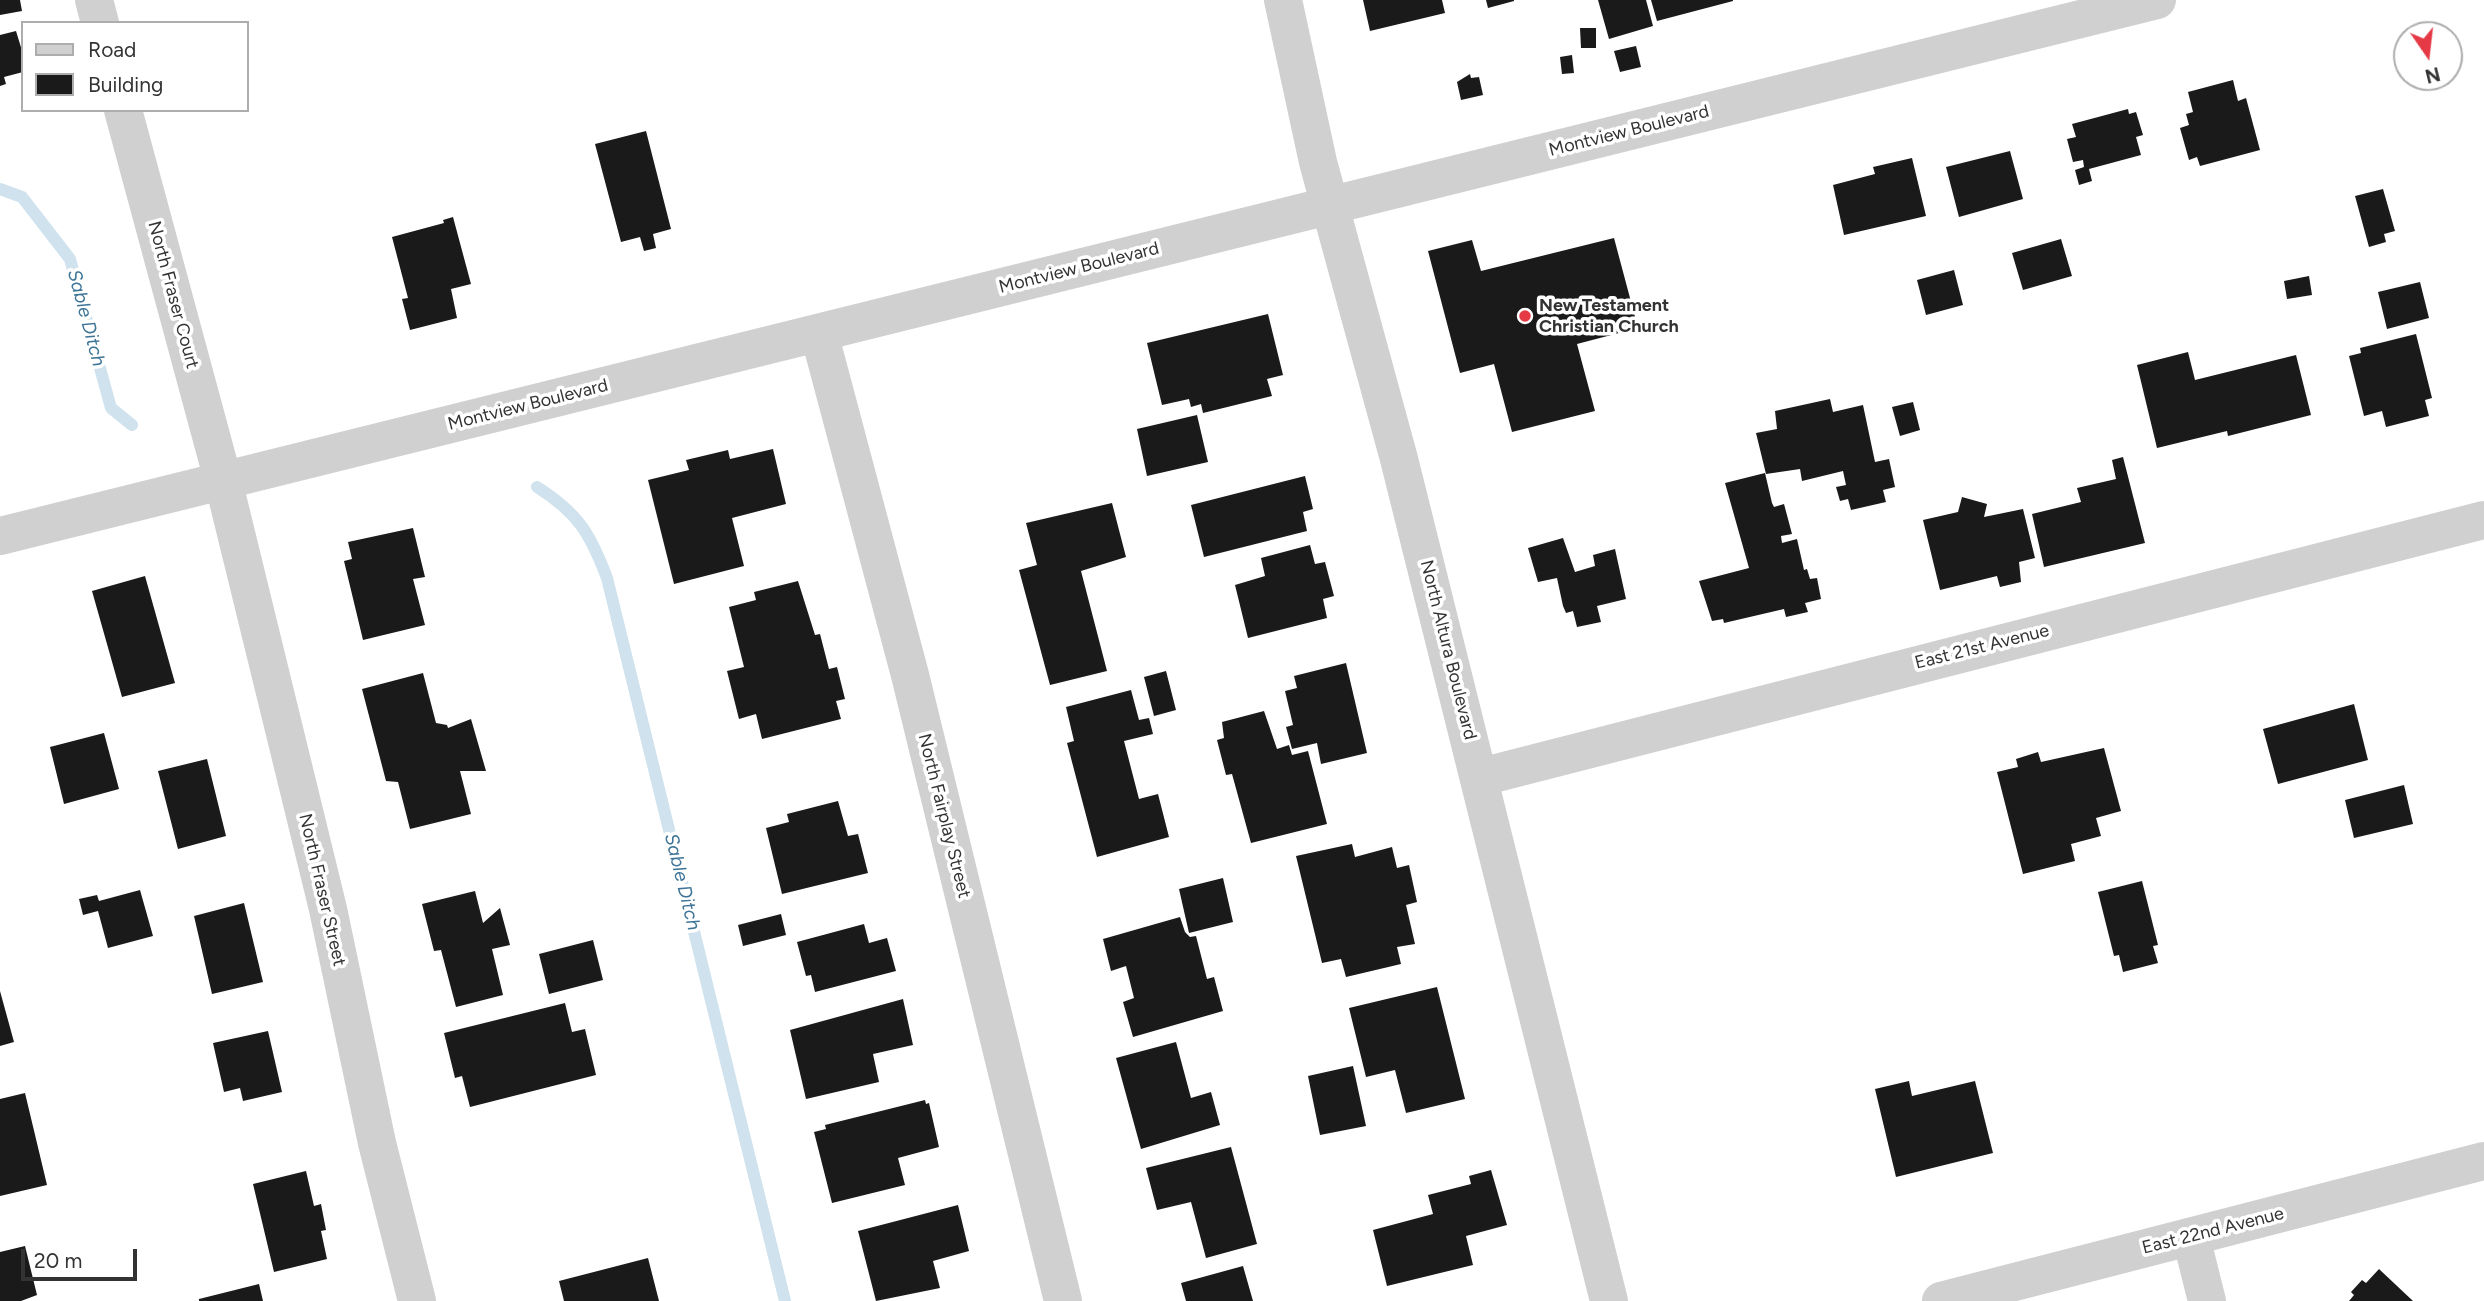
<!DOCTYPE html>
<html>
<head>
<meta charset="utf-8">
<style>
  body { margin:0 }
  #map { position:relative; width:2484px; height:1301px; overflow:hidden; background:#fff; font-family:Figtree,sans-serif }
  canvas { display:block }
  .legend { position:absolute; left:21px; top:21px; width:228px; height:91px; box-sizing:border-box; background:#fff; border:2px solid #adadad; margin:0; padding:9px 12px; list-style:none; font-size:21px; color:#333 }
  .legend li { display:flex; align-items:center; gap:14px; height:35px }
  .legend b { width:35px; border:2px solid #adadad }
  .north { position:absolute; left:2393px; top:21px; width:70px; height:70px; box-sizing:border-box; background:#fff; border:2px solid #adadad; border-radius:50%; rotate:166deg; font-size:19px; font-weight:700; line-height:28px; text-align:center; color:#333 }
  .north::after { content:''; display:block; margin:auto; width:24px; height:32px; background:#e63946; clip-path:polygon(50% 0,100% 100%,50% 72%,0 100%) }
  .scale { position:absolute; left:21px; top:1249px; width:116px; height:32px; box-sizing:border-box; border:4px solid #333; border-top:0; padding-left:9px; font-size:21px; line-height:24px; white-space:nowrap; color:#333; -webkit-text-stroke:5px #fff; paint-order:stroke }
</style>
</head>
<body>
<div id="map">
<canvas width="2484" height="1301"></canvas>
<ul class="legend">
<li><b style="height:9px;background:#d0d0d0"></b>Road</li>
<li><b style="height:19px;background:#1a1a1a"></b>Building</li>
</ul>
<div class="north">N</div>
<div class="scale">20 m</div>
</div>
<script>
const c = document.querySelector('canvas').getContext('2d');
c.lineJoin = 'round';
function stroke(path, color, width, dash) { c.strokeStyle = color; c.lineWidth = width; c.lineCap = dash ? 'butt' : 'round'; c.setLineDash(dash || []); c.stroke(path); }
function paint(path, color) { c.fillStyle = color; c.fill(path, 'evenodd'); }
function drawText(font, color, halo, rows, align = 'center') {
  c.font = font + ' Figtree,sans-serif'; c.lineWidth = 7; c.setLineDash([]); c.textBaseline = 'middle'; c.strokeStyle = halo; c.fillStyle = color; for (const [text, x, y, turn = 0] of rows) {
    c.save(); c.translate(x, y); c.rotate((+turn || 0) * Math.PI / 180); c.textAlign = isNaN(turn) ? turn : align; if (halo) c.strokeText(text, 0, 0); c.fillText(text, 0, 0); c.restore();
  }
}
const stream = new Path2D(`
  M 0,189 L 22,197 L 70,259 L 111,408 L 132,425
  M 537,487 C 578,513 590,533 607,578 L 785,1301`);
const building = new Path2D(`
  M 0,0 L 20,0 L 22,11 L 0,15 Z
  M 1363,0 L 1442,0 L 1445,13 L 1370,31 Z
  M 1486,0 L 1514,0 L 1514,1 L 1488,8 Z
  M 1598,0 L 1646,0 L 1653,26 L 1609,39 Z
  M 1651,0 L 1733,0 L 1733,1 L 1657,21 Z
  M 1580,28 L 1596,28 L 1596,48 L 1581,48 Z
  M 16,31 L 23,54 L 23,72 L 4,77 L 6,84 L 0,86 L 0,35 Z
  M 1636,46 L 1641,67 L 1620,72 L 1614,51 Z
  M 1572,55 L 1574,73 L 1562,74 L 1560,57 Z
  M 1470,74 L 1471,78 L 1479,77 L 1483,95 L 1461,100 L 1457,82 Z
  M 2233,80 L 2238,101 L 2246,98 L 2260,150 L 2200,166 L 2197,157 L 2189,160 L 2180,128 L 2189,125 L 2186,114 L 2193,112 L 2188,92 Z
  M 2128,109 L 2129,114 L 2136,112 L 2143,135 L 2136,137 L 2141,155 L 2089,169 L 2092,181 L 2079,185 L 2075,170 L 2084,167 L 2083,160 L 2073,162 L 2067,139 L 2076,137 L 2072,124 Z
  M 646,131 L 671,229 L 653,234 L 656,248 L 644,251 L 640,237 L 621,242 L 595,144 Z
  M 2010,151 L 2023,199 L 1959,217 L 1946,167 Z
  M 1912,158 L 1926,216 L 1844,235 L 1833,185 L 1875,174 L 1873,167 Z
  M 2383,189 L 2395,231 L 2384,234 L 2386,242 L 2369,247 L 2355,196 Z
  M 453,217 L 471,284 L 451,289 L 457,318 L 410,330 L 402,299 L 408,298 L 392,237 L 444,223 L 443,220 Z
  M 1614,238 L 1638,328 L 1577,344 L 1595,411 L 1512,432 L 1494,364 L 1460,373 L 1428,251 L 1472,240 L 1481,271 Z
  M 2061,239 L 2072,276 L 2023,290 L 2012,253 Z
  M 1954,270 L 1963,305 L 1926,315 L 1917,280 Z
  M 2309,276 L 2312,295 L 2287,299 L 2284,281 Z
  M 2420,282 L 2429,318 L 2387,329 L 2378,292 Z
  M 1268,314 L 1283,375 L 1267,379 L 1272,396 L 1203,413 L 1201,404 L 1191,407 L 1189,399 L 1162,405 L 1147,343 Z
  M 2416,334 L 2432,398 L 2425,400 L 2429,416 L 2386,427 L 2382,411 L 2364,416 L 2349,356 L 2361,353 L 2360,348 Z
  M 2188,352 L 2195,380 L 2296,355 L 2311,415 L 2228,436 L 2227,431 L 2157,448 L 2137,365 Z
  M 1830,399 L 1833,412 L 1863,405 L 1875,462 L 1889,459 L 1895,487 L 1883,490 L 1886,502 L 1851,510 L 1848,499 L 1840,501 L 1836,487 L 1846,485 L 1843,471 L 1802,481 L 1800,469 L 1766,474 L 1756,433 L 1777,429 L 1775,411 Z
  M 1913,402 L 1920,430 L 1900,436 L 1892,407 Z
  M 1197,415 L 1208,462 L 1147,476 L 1137,429 Z
  M 773,449 L 786,504 L 732,518 L 744,566 L 674,584 L 648,480 L 689,470 L 686,460 L 728,450 L 730,459 Z
  M 2123,457 L 2145,543 L 2044,567 L 2032,514 L 2081,502 L 2077,488 L 2116,479 L 2112,460 Z
  M 1765,473 L 1772,503 L 1774,507 L 1784,504 L 1792,534 L 1781,536 L 1782,543 L 1797,539 L 1804,570 L 1807,569 L 1810,579 L 1817,578 L 1821,599 L 1805,603 L 1808,612 L 1786,617 L 1784,609 L 1724,623 L 1723,619 L 1712,621 L 1699,581 L 1749,568 L 1725,483 Z
  M 1305,476 L 1313,509 L 1303,512 L 1307,531 L 1204,557 L 1191,505 Z
  M 1962,497 L 1987,504 L 1984,517 L 2023,509 L 2035,558 L 2019,562 L 2021,582 L 2000,587 L 1997,576 L 1940,590 L 1923,520 L 1958,512 Z
  M 1112,503 L 1126,557 L 1081,571 L 1107,671 L 1050,685 L 1019,570 L 1037,565 L 1026,523 Z
  M 413,528 L 425,577 L 413,579 L 425,625 L 363,640 L 344,561 L 352,559 L 348,542 Z
  M 1563,538 L 1575,572 L 1595,566 L 1593,555 L 1615,549 L 1626,599 L 1597,606 L 1601,622 L 1577,627 L 1573,611 L 1566,613 L 1563,606 L 1557,578 L 1538,582 L 1528,548 Z
  M 1310,545 L 1315,564 L 1325,562 L 1334,596 L 1323,599 L 1327,618 L 1248,638 L 1235,585 L 1265,576 L 1261,558 Z
  M 145,576 L 175,683 L 122,697 L 92,591 Z
  M 798,581 L 815,635 L 820,634 L 829,669 L 837,667 L 845,699 L 836,701 L 841,719 L 762,739 L 756,714 L 739,719 L 727,671 L 744,667 L 729,607 L 756,600 L 754,592 Z
  M 1346,663 L 1367,753 L 1321,764 L 1317,743 L 1292,749 L 1286,727 L 1293,725 L 1285,691 L 1297,688 L 1294,676 Z
  M 1166,671 L 1176,710 L 1154,716 L 1144,677 Z
  M 423,673 L 436,723 L 447,725 L 448,728 L 471,719 L 486,771 L 460,771 L 471,814 L 410,829 L 398,782 L 386,781 L 362,689 Z
  M 1131,690 L 1139,720 L 1149,718 L 1153,734 L 1124,741 L 1139,799 L 1158,794 L 1169,837 L 1097,857 L 1067,743 L 1074,741 L 1066,707 Z
  M 2354,704 L 2368,760 L 2278,784 L 2263,729 Z
  M 1264,711 L 1277,749 L 1289,745 L 1292,755 L 1308,751 L 1327,824 L 1251,843 L 1232,774 L 1226,775 L 1217,740 L 1224,738 L 1222,722 Z
  M 104,733 L 119,789 L 64,804 L 50,747 Z
  M 2104,748 L 2121,811 L 2096,818 L 2101,836 L 2071,844 L 2075,861 L 2023,874 L 1997,772 L 2018,767 L 2016,759 L 2038,752 L 2041,762 Z
  M 207,759 L 226,836 L 178,849 L 158,771 Z
  M 2404,785 L 2413,824 L 2354,838 L 2345,800 Z
  M 838,801 L 848,836 L 858,834 L 868,873 L 782,894 L 766,828 L 789,822 L 787,814 Z
  M 1352,844 L 1355,857 L 1392,847 L 1397,868 L 1409,865 L 1417,902 L 1406,905 L 1415,944 L 1397,947 L 1401,964 L 1346,977 L 1341,959 L 1322,963 L 1296,856 Z
  M 1223,878 L 1233,922 L 1189,933 L 1179,889 Z
  M 2142,881 L 2158,945 L 2153,946 L 2158,963 L 2123,972 L 2119,955 L 2114,956 L 2098,892 Z
  M 140,890 L 153,936 L 108,948 L 98,911 L 83,915 L 79,899 L 97,895 L 99,901 Z
  M 475,891 L 483,923 L 500,908 L 510,945 L 492,949 L 503,995 L 456,1007 L 441,950 L 434,951 L 422,904 Z
  M 244,903 L 263,982 L 212,994 L 194,916 Z
  M 781,914 L 786,935 L 743,946 L 738,925 Z
  M 1180,917 L 1185,932 L 1190,937 L 1196,936 L 1207,979 L 1214,977 L 1223,1011 L 1133,1037 L 1123,1002 L 1134,998 L 1126,966 L 1111,971 L 1103,939 Z
  M 864,924 L 869,943 L 887,938 L 896,971 L 815,992 L 811,975 L 806,976 L 797,942 Z
  M 593,940 L 603,980 L 549,994 L 539,954 Z
  M 1437,987 L 1465,1099 L 1406,1113 L 1395,1070 L 1366,1077 L 1349,1008 Z
  M 0,991 L 14,1042 L 0,1046 Z
  M 903,999 L 913,1045 L 873,1054 L 879,1082 L 806,1099 L 790,1030 Z
  M 565,1003 L 572,1032 L 585,1029 L 596,1075 L 470,1107 L 462,1076 L 455,1078 L 444,1033 Z
  M 268,1031 L 282,1092 L 243,1101 L 240,1088 L 224,1092 L 213,1043 Z
  M 1176,1042 L 1191,1098 L 1211,1092 L 1220,1125 L 1141,1149 L 1116,1058 Z
  M 1353,1066 L 1366,1126 L 1320,1135 L 1308,1076 Z
  M 1909,1081 L 1912,1096 L 1975,1081 L 1993,1153 L 1896,1177 L 1875,1089 Z
  M 25,1093 L 47,1185 L 0,1196 L 0,1099 Z
  M 925,1100 L 926,1104 L 929,1103 L 939,1147 L 898,1158 L 905,1185 L 832,1203 L 814,1132 L 826,1129 L 825,1125 Z
  M 1231,1147 L 1257,1244 L 1206,1258 L 1191,1202 L 1157,1210 L 1146,1168 Z
  M 1491,1170 L 1507,1225 L 1466,1236 L 1473,1265 L 1387,1286 L 1373,1230 L 1433,1214 L 1428,1195 L 1471,1184 L 1469,1176 Z
  M 306,1171 L 314,1206 L 321,1204 L 326,1230 L 321,1231 L 327,1259 L 274,1272 L 253,1184 Z
  M 958,1205 L 969,1251 L 933,1261 L 940,1288 L 876,1301 L 858,1231 Z
  M 25,1246 L 37,1295 L 21,1301 L 0,1301 L 0,1252 Z
  M 648,1258 L 659,1301 L 564,1301 L 559,1281 Z
  M 1243,1266 L 1253,1301 L 1186,1301 L 1181,1283 Z
  M 2379,1269 L 2413,1301 L 2349,1301 L 2354,1295 L 2351,1292 L 2362,1280 L 2366,1283 Z
  M 259,1284 L 263,1301 L 199,1301 L 199,1299 Z`);
const minor = new Path2D(`
  M 94,0 L 100,23
  M 1283,0 L 1318,162 L 1399,459 L 1609,1301
  M 123,110 L 223,480 L 328,909 L 377,1143 L 417,1301
  M 819,333 L 910,675 L 1063,1301
  M 0,536 L 2157,0
  M 1481,777 L 2484,520
  M 2191,1237 L 2207,1301
  M 1941,1301 L 2484,1161`);
const markers = [
  [1525,316,7,"#e63946"]
];
const streetNames = [
  ["Montview Boulevard",1629,131,-14],
  ["Montview Boulevard",1079,268,-14],
  ["North Fraser Court",173,295,75],
  ["Montview Boulevard",528,405,-14],
  ["East 21st Avenue",1982,647,-14],
  ["North Altura Boulevard",1448,650,76],
  ["North Fairplay Street",944,816,76],
  ["North Fraser Street",322,890,77],
  ["East 22nd Avenue",2213,1231,-14]
];
const poiNames = [
  ["New Testament",1539,306],
  ["Christian Church",1539,327]
];
const waterNames = [
  ["Sable Ditch",86,318,75],
  ["Sable Ditch",682,882,76]
];
stroke(stream, '#cfe2ee', 12);
paint(building, '#1a1a1a');
stroke(minor, '#d0d0d0', 38);
for (const [x, y, r, color] of markers) { const dot = new Path2D(); dot.arc(x, y, r, 0, 2 * Math.PI); c.fillStyle = color; c.fill(dot); stroke(dot, '#fff', 2.5); }
drawText('18px', '#333', '#fff', streetNames);
drawText('bold 18px', '#333', '#fff', poiNames, 'left');
drawText('italic 19px', '#3f7597', '#fff', waterNames);
</script>
</body>
</html>
